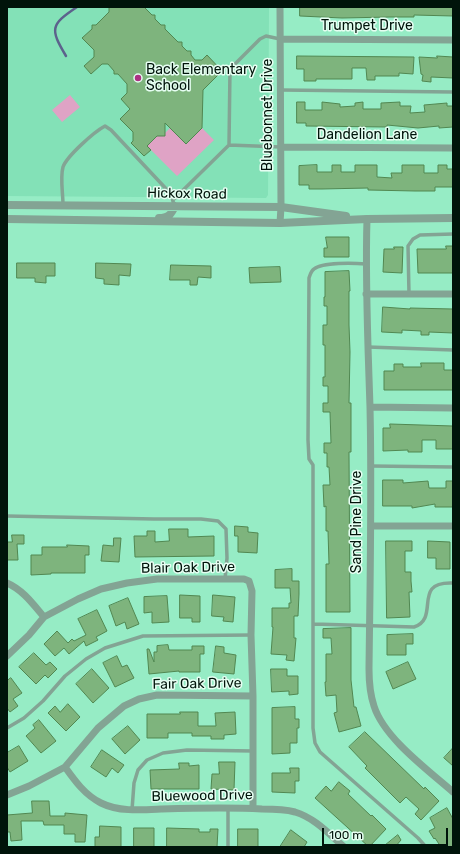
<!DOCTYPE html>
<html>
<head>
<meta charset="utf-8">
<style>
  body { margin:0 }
  #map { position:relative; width:460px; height:854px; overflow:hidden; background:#96ecc5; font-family:Rubik,sans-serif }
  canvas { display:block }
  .frame { position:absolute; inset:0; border:8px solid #00140a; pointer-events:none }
  .scale { position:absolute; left:322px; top:828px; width:126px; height:18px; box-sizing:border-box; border:2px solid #00140a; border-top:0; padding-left:5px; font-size:12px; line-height:14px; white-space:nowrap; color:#00140a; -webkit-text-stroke:3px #e6fef2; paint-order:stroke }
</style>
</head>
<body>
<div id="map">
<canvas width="460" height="854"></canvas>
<div class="frame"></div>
<div class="scale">100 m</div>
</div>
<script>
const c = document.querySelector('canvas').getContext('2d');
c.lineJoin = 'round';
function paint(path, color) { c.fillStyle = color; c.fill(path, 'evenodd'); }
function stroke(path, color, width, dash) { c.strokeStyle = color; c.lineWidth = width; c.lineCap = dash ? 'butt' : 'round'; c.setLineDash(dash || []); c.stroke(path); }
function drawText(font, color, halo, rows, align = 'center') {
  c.font = font + ' Rubik,sans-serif'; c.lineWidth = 3; c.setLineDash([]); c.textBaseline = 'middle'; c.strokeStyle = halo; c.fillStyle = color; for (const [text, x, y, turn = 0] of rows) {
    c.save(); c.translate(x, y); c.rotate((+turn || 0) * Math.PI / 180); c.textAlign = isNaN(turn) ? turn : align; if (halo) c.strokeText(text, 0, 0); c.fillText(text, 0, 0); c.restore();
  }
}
const built = new Path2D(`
  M 7,7 L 269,7 L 268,195 L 266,198 L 7,196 Z`);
const green = new Path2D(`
  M 70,95 L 80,107 L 62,122 L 52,110 Z
  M 170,128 L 186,144 L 202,128 L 214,140 L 177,176 L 147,146 L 157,136 L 165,135 L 165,133 Z`);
const stream = new Path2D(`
  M 66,56 C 50,29 50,25 77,7`);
const building = new Path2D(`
  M 114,7 L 144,7 L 152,15 L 155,15 L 155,19 L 161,25 L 165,25 L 165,29 L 178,42 L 182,42 L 182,46 L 187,51 L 191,51 L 191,55 L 195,60 L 202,60 L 207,55 L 222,71 L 203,90 L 202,128 L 186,144 L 165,123 L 165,136 L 157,136 L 147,146 L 151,150 L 144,156 L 131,143 L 133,141 L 133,132 L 120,119 L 130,109 L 121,99 L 127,93 L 127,84 L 118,74 L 114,74 L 114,71 L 108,64 L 102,64 L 91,74 L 84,66 L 94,57 L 94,50 L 82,38 L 92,29 L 92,25 L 96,25 L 109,12 L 109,8 Z
  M 300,7 L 453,7 L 453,16 L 414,15 L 414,17 L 390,17 L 342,18 L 300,16 Z
  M 297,56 L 414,57 L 413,74 L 399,73 L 399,76 L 375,76 L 375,80 L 367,80 L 366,68 L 352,68 L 352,79 L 316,79 L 316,81 L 304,81 L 304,69 L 297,69 Z
  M 437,56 L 453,57 L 453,78 L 431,77 L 431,82 L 422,81 L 423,75 L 421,74 L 419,57 L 437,58 Z
  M 297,102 L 305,102 L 305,110 L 322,110 L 322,102 L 340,104 L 340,107 L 355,106 L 355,103 L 363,102 L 363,109 L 381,109 L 381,103 L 400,102 L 400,106 L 411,106 L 410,113 L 425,112 L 424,105 L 447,103 L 447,106 L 453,106 L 453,127 L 439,128 L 439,126 L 418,128 L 387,125 L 387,127 L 306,126 L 306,123 L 297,123 Z
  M 317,165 L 317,172 L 332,172 L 332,165 L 341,165 L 341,172 L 355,172 L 355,165 L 377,165 L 377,177 L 392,178 L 391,173 L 402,173 L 402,165 L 424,165 L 424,173 L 438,173 L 438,165 L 447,165 L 447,169 L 453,169 L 453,187 L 435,187 L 435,191 L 415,191 L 368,190 L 368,188 L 322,189 L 309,189 L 309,185 L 299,185 L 299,166 Z
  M 326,237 L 349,237 L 349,257 L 324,257 L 324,248 L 327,248 Z
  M 446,246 L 453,246 L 453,273 L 418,273 L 417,249 L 446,249 Z
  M 394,247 L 403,247 L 402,273 L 383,272 L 384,249 L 394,249 Z
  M 17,263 L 55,263 L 55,276 L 46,276 L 46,283 L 35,282 L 35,278 L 17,278 Z
  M 96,263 L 131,264 L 130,276 L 119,275 L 119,285 L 104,284 L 104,279 L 96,278 Z
  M 171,265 L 211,266 L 211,278 L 198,277 L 197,285 L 190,285 L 190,280 L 170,280 Z
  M 280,267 L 281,282 L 250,283 L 249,268 Z
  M 349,271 L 350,291 L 349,291 L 349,325 L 350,352 L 349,403 L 351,403 L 351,452 L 349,452 L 350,612 L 326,612 L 326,564 L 329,564 L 328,531 L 326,531 L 326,506 L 324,507 L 323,485 L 330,485 L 329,467 L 327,467 L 327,453 L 324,453 L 324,443 L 331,443 L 330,412 L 323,412 L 323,403 L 328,403 L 328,386 L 323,386 L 323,377 L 325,377 L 325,345 L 323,345 L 323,325 L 327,325 L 327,306 L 324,306 L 324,297 L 325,297 L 325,272 Z
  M 383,307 L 410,309 L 410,308 L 453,309 L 453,333 L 429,332 L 429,335 L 421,335 L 421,331 L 402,330 L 402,333 L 382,332 Z
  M 421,363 L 444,363 L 444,370 L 453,370 L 453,390 L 384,390 L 384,371 L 394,371 L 394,364 L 403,364 L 403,367 L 421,367 Z
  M 390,424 L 453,426 L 453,449 L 436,449 L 436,440 L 422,440 L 422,452 L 408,452 L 408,450 L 383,451 L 383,428 L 390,428 Z
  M 383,480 L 403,480 L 403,483 L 428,481 L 429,488 L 446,488 L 446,481 L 453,481 L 453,507 L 435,507 L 435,504 L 412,508 L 412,506 L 383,506 Z
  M 235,526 L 248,527 L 248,532 L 258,533 L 257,553 L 238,552 L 238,536 L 235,536 Z
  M 169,529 L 188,529 L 188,537 L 214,536 L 214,556 L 135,557 L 134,536 L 147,536 L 147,531 L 155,531 L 155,542 L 169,541 Z
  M 12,535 L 24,535 L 24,544 L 17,544 L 18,560 L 7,560 L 7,542 L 12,542 Z
  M 114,538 L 121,538 L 119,562 L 101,561 L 103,545 L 113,546 Z
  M 386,541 L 412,541 L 412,551 L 405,551 L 405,572 L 411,572 L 411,581 L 412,592 L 409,592 L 410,617 L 387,618 Z
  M 428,541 L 450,542 L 450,569 L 436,569 L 436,558 L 428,558 Z
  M 67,545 L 89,546 L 89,555 L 85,555 L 85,573 L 51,573 L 51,574 L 31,575 L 31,555 L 42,555 L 42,547 L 67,547 Z
  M 292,569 L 292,581 L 299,581 L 299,594 L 298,616 L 294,616 L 294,638 L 296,638 L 294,661 L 286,660 L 287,655 L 271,654 L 273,627 L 272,627 L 272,608 L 289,608 L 289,603 L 291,603 L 290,588 L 275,588 L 275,570 Z
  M 180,595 L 200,596 L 200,622 L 192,622 L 192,618 L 180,618 Z
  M 213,595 L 235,597 L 233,622 L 223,621 L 224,617 L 212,616 Z
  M 167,596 L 169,622 L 152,623 L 152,612 L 144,613 L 144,597 Z
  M 128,598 L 139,624 L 127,629 L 125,622 L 116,626 L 109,606 Z
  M 97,610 L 107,631 L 96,637 L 98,640 L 86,646 L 84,641 L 69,654 L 64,648 L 55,656 L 44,644 L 57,631 L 68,643 L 72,639 L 74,641 L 86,635 L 78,619 Z
  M 351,628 L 351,680 L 354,707 L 356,707 L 361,726 L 339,732 L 334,713 L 337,712 L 336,695 L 326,696 L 325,682 L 326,682 L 326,654 L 332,654 L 331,638 L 323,638 L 323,629 Z
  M 413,634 L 413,644 L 406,644 L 406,655 L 387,655 L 387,635 Z
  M 168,645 L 169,650 L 192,650 L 192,646 L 204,646 L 204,654 L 200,654 L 200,672 L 179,672 L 179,671 L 149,674 L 147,649 L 149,649 L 154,662 L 154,652 L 157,652 L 157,646 Z
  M 216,646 L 224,647 L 224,653 L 236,655 L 234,674 L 213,672 Z
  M 34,653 L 46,665 L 50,662 L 57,669 L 48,678 L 45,675 L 36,684 L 19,667 Z
  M 117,656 L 122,667 L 127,665 L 134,678 L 115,687 L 103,663 Z
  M 408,662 L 416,679 L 393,689 L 386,672 Z
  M 92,669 L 109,688 L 93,703 L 76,684 Z
  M 271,669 L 287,669 L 287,676 L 298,676 L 298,694 L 289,695 L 289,691 L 272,692 Z
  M 11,678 L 22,693 L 13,699 L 18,706 L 10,712 L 7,708 L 7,681 Z
  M 68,704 L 80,717 L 66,731 L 48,713 L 55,706 L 60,712 Z
  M 295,707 L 295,719 L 299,719 L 299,728 L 297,728 L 297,743 L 290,743 L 290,753 L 272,754 L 272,708 Z
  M 180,712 L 198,712 L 198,726 L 216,726 L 215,713 L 235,712 L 236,734 L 224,735 L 224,739 L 211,739 L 211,736 L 192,736 L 192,733 L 168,733 L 168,738 L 147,738 L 147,714 L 180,714 Z
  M 39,720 L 56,741 L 41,753 L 26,736 L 35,728 L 33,725 Z
  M 128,726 L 140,740 L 125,754 L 112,739 Z
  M 365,732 L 424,789 L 425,787 L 439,801 L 421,820 L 415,814 L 419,809 L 406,797 L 400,803 L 365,768 L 367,766 L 349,747 Z
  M 19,746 L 28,761 L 10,772 L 7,767 L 7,753 Z
  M 453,748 L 453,766 L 444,758 Z
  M 102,750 L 124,765 L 118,773 L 112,768 L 106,777 L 91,767 Z
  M 219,762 L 235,762 L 234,790 L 211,789 L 212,774 L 219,774 Z
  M 179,763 L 189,763 L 189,766 L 199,765 L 199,789 L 151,789 L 150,770 L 179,769 Z
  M 290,768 L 299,768 L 299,781 L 295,781 L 295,793 L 272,792 L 272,773 L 290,773 Z
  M 339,782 L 350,791 L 348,794 L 371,816 L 372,815 L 386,829 L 369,847 L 315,798 L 326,786 L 331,791 Z
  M 32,801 L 49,801 L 50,816 L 65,816 L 65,813 L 87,815 L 85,842 L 75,842 L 75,834 L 64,834 L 64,825 L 44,825 L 43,821 L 21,821 L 22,840 L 11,841 L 10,832 L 7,832 L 7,815 L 32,813 Z
  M 447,808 L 453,819 L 453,847 L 441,847 L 435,838 L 434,839 L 429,831 L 435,828 L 430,818 Z
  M 100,826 L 121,827 L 121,847 L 95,847 L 95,837 L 99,837 Z
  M 134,828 L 154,828 L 154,847 L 134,847 Z
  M 167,828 L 199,829 L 199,832 L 210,832 L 210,829 L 218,829 L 217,847 L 167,847 Z
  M 238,829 L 258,829 L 258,847 L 238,847 Z
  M 291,830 L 307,842 L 304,847 L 280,847 Z
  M 398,835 L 401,840 L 395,847 L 383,847 Z`);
const service = new Path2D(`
  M 281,90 L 453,92
  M 229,145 L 230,69 L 260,39 L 266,36 L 280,39
  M 173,200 L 229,145 L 281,147
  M 63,205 C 63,193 60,178 63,167 C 67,156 94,132 105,126 L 111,130 L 171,194 L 174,205
  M 366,264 C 354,263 322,262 314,269 C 311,271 310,275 309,278 L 308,440 L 309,459 L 313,465 L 313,728 L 315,743 L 320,752 L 418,838 L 426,847
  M 409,294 L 408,246 L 413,239 L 420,235 L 453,234
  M 368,347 L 453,350
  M 371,466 L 453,467
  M 7,516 L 154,519 L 201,519 L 218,521 L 226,529 L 227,558 L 225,579
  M 314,624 L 414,627 C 441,618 411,581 453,583
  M 7,728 L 24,718 L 43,701 L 65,676 L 86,659 L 105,648 L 143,636 L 251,635
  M 132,810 L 134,783 L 138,770 L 147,760 L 163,753 L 187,750 L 253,751
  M 228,847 L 228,808`);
const minor = new Path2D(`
  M 281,39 L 453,40
  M 281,147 L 453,148
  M 367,219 C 365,282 368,345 370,407 C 372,495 370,582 369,669 C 369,682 370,694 374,706 C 384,738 428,770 453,792
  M 280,223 L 281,207 L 280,7
  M 366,294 L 453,294
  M 370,407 L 453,408
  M 371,526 L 453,526
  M 7,583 C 23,590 33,604 44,617
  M 7,656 L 29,635 L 44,617 L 78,599 L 101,589 L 127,583 L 157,579 L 244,579 L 249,581 L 252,591 L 251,635 L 253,696 L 253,808
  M 65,767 C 75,781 85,795 101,803 C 119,812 142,810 161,809 C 195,808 228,807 262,809 C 273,809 284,809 295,812 C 315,818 329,834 344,847
  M 7,795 L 29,786 L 65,767 L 98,728 L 124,706 L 139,699 L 157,695 L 253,696`);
const tertiary = new Path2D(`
  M 7,205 L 281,207 L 346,216
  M 159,218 C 168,218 171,215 175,206
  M 7,219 L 280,223 L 367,219 L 453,218`);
const markers = [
  [138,78,4,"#ac3183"]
];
const streetNames = [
  ["Trumpet Drive",367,26],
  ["Bluebonnet Drive",268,115,-90],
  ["Dandelion Lane",367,135],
  ["Hickox Road",187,194,1],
  ["Sand Pine Drive",357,522,-90],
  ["Blair Oak Drive",188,568,-1],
  ["Fair Oak Drive",197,684,-1],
  ["Bluewood Drive",202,796,-1]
];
const poiNames = [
  ["Back Elementary",146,70],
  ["School",146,86]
];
paint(built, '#83e1b7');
paint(green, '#dfa3c5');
stroke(stream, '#5c628c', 2.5);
paint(building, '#7eb47d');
stroke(building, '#518751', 1);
stroke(service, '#83a494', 3.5);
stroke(minor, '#83a494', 7);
stroke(tertiary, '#83a494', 8);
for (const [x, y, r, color] of markers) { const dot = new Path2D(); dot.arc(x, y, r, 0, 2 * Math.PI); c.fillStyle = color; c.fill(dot); stroke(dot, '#e6fef2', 1.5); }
drawText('14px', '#00140a', '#e6fef2', streetNames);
drawText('14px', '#00140a', '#e6fef2', poiNames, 'left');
</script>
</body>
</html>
